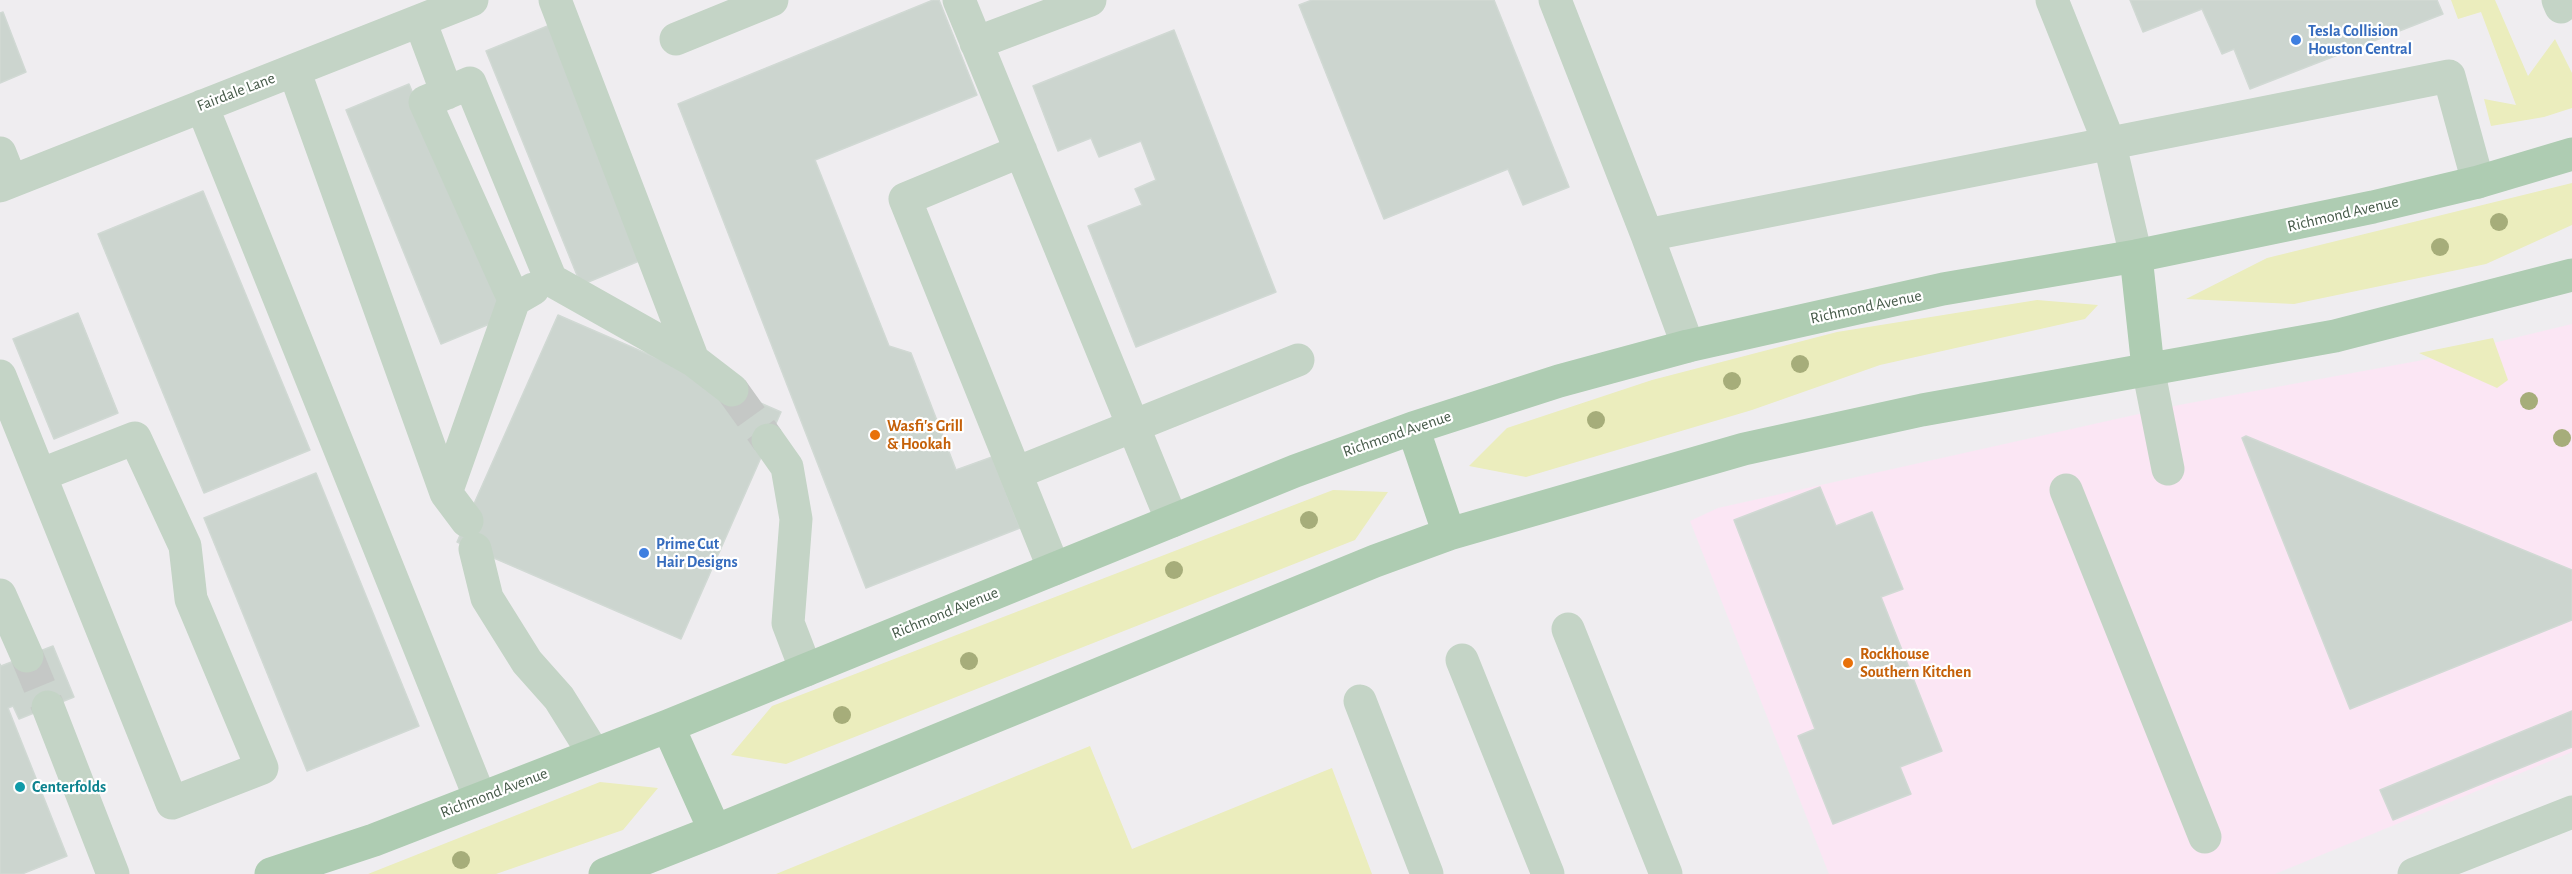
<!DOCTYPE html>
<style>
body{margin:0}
canvas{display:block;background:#efedf0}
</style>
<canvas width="2572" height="874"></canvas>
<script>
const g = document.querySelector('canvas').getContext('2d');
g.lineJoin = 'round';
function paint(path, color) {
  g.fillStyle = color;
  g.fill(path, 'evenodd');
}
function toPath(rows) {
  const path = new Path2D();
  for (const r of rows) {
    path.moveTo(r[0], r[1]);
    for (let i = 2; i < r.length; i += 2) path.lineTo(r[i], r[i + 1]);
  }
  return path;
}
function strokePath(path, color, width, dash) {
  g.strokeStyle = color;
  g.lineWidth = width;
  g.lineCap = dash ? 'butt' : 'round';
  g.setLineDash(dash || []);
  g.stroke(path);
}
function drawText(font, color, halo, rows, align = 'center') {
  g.font = font + ' "Alegreya Sans",sans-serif';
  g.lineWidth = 4.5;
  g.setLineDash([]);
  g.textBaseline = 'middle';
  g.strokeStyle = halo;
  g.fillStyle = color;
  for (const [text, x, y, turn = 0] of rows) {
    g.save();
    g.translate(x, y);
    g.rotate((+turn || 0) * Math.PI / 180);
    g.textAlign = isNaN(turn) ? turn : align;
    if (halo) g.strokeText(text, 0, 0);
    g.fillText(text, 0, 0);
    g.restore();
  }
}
const commercial = toPath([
 [2572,324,2572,752,2275,874,1829,874,1690,521,1718,508,2179,405,2423,360]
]);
const green = toPath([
 [2451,0,2495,0,2528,76,2555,39,2572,73,2572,108,2544,117,2491,126,2484,99,2516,105,2481,12,2458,19],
 [2572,183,2572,225,2486,264,2294,304,2186,299,2267,258],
 [2037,300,2098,305,2085,319,1880,365,1752,410,1526,477,1469,466,1507,428,1652,380,1837,332],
 [2493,338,2508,380,2497,388,2419,353],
 [1333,490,1388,492,1355,540,786,764,731,755,772,706],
 [1090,746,1132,849,1332,768,1372,874,776,874],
 [600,782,658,788,623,830,496,874,368,874]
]);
const building = toPath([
 [933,0,939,0,977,95,815,160,889,346,911,353,956,470,992,457,1020,528,866,588,678,104,933,0],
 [1312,0,1494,0,1569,187,1523,205,1508,169,1384,219,1299,5,1312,0],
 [2130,0,2437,0,2443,14,2250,89,2234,49,2222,54,2202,9,2143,32,2130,0],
 [3,12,26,72,0,83,0,13,3,12],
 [550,25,644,259,581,285,486,51,550,25],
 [1174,30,1276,292,1136,347,1088,226,1142,205,1135,189,1156,180,1141,141,1099,157,1091,138,1058,151,1033,86,1174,30],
 [409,84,504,318,441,344,346,110,409,84],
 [203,191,310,450,204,493,98,234,203,191],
 [78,313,118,413,54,439,13,339,78,313],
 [558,315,781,412,681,639,457,542,558,315],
 [2246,436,2572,570,2572,620,2350,709,2242,438,2246,436],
 [316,473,419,726,307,771,204,518,316,473],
 [1820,487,1836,526,1872,512,1903,589,1881,597,1942,751,1900,767,1911,794,1833,824,1798,736,1815,729,1734,520,1820,487],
 [53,646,74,697,19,719,13,706,8,708,67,856,22,874,0,874,0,664,1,666,53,646],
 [2572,711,2572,747,2393,820,2380,790,2572,711]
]);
const minorTunnel = toPath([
 [732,390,768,440],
 [27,656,48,707]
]);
const minor = toPath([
 [959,0,1172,521],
 [1555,0,1647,235,1688,346],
 [2052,0,2110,145,2136,256],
 [2558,0,2561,7],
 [420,21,447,93],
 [676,39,772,0],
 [976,43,1090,0],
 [294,70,446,493,514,300,533,289],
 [202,106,480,798],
 [1021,151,905,199,1054,569],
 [0,153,11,181],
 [0,186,472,0],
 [1647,235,2449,76,2478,182],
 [514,300,425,102,470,83,551,280,693,360,555,0],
 [693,360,732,390],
 [2148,368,2168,469],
 [0,376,172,803,262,768,191,599,185,546,135,438,40,475],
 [768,440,787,467,796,519,788,623,806,670],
 [1016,473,1298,360],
 [2066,490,2205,837],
 [446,493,467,521],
 [475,549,487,598,527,662,559,698,594,754],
 [0,595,27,656],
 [1568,629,1666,874],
 [1462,660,1548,874],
 [1360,701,1427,874],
 [48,707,113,874],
 [2414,874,2572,812]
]);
const major = toPath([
 [2136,256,2148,368],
 [1413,428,1449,534],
 [668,726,715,831],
 [271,874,374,840,668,726,1295,471,1413,428,1559,381,1688,346,1943,289,2136,256,2373,207,2478,182,2572,154],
 [605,874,715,831,1375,561,1449,534,1744,449,1922,410,2335,336,2572,275]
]);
const trees = [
 [2499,222],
 [2440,247],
 [1800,364],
 [1732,381],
 [2529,401],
 [1596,420],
 [2562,438],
 [1309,520],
 [1174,570],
 [969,661],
 [842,715],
 [461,860]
];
const markers = [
 [2296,40,6,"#3f7fe0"],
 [875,435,6,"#e8710a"],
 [644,553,6,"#3f7fe0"],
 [1848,663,6,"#e8710a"],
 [20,787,6,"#0f9aa8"]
];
const shopNames = [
 ["Tesla Collision",2308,31],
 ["Houston Central",2308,49],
 ["Prime Cut",656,544],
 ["Hair Designs",656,562]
];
const streetNames = [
 ["Fairdale Lane",236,92,-21],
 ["Richmond Avenue",2343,214,-13],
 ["Richmond Avenue",1866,307,-12],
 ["Richmond Avenue",1397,434,-19],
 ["Richmond Avenue",945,613,-22],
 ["Richmond Avenue",494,793,-21]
];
const foodNames = [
 ["Wasfi's Grill",887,426],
 ["& Hookah",887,444],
 ["Rockhouse",1860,654],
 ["Southern Kitchen",1860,672]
];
const cultureNames = [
 ["Centerfolds",32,787]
];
paint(commercial, '#fbe6f4');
paint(green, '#ebedbd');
paint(building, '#ccd5cf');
strokePath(building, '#d1d9d4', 1.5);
strokePath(minorTunnel, '#c5c8c6', 33, [33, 16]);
strokePath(minor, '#c4d4c6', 33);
strokePath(major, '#aeccb2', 33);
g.fillStyle = '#a6ad7a';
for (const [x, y] of trees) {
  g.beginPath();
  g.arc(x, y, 9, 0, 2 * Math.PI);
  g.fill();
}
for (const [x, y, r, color] of markers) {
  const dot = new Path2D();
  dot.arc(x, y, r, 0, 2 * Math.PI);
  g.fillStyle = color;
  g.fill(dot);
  strokePath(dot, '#fff', 2);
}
drawText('bold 16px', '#366cbe', '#fff', shopNames, 'left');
drawText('16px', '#465a49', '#fff', streetNames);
drawText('bold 16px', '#c56008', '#fff', foodNames, 'left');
drawText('bold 16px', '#0d838f', '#fff', cultureNames, 'left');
</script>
